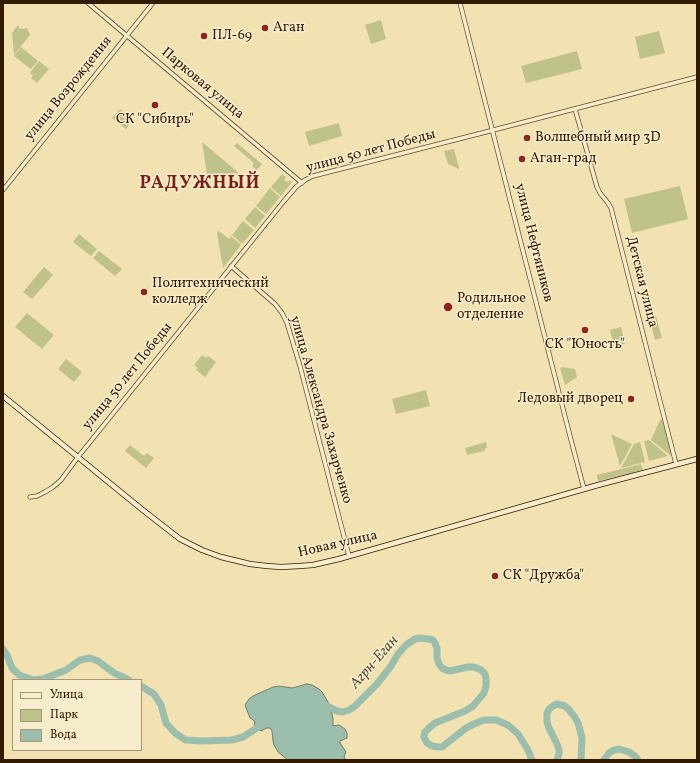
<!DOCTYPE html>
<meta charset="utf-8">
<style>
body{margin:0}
#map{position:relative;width:700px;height:763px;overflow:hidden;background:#f3e2b1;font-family:Vollkorn,serif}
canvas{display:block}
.frame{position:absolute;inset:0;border:4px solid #321b01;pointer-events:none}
.legend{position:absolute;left:12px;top:679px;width:130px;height:72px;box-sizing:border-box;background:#f7eccc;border:1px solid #a8987b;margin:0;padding:5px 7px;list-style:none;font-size:12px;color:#321b01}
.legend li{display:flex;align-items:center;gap:8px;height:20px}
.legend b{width:20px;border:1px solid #a8987b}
</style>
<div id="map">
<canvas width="700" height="763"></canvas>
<div class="frame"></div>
<ul class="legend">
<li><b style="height:5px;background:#f7eccc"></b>Улица</li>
<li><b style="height:11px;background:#bfc289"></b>Парк</li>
<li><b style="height:11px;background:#9bbead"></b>Вода</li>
</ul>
</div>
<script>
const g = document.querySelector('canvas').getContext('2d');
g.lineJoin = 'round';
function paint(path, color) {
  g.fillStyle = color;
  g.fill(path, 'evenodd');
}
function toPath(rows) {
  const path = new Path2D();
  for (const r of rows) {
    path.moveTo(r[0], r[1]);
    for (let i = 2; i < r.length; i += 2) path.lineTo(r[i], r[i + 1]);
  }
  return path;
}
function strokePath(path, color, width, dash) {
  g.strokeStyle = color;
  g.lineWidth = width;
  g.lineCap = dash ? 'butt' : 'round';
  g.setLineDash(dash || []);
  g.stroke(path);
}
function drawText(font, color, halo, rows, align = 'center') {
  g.font = font + ' Vollkorn,serif';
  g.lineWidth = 3;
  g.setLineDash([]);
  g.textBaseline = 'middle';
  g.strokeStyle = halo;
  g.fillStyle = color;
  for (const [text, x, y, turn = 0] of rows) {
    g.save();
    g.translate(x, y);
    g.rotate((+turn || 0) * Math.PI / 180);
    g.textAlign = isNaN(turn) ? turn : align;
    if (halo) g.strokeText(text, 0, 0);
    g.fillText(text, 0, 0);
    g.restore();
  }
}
const green = toPath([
 [381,20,386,39,371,44,365,25],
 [17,26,19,26,19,28,23,29,27,28,30,35,14,55,12,33],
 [659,31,665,53,640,59,635,37],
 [21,47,38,61,31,69,14,56],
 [577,51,582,69,526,83,521,66],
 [39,61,49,69,37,83,31,78,33,76,30,73],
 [120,109,133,120,126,129,112,118],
 [339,123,342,136,309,146,305,132],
 [202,142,239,173,209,176,207,174],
 [237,143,262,164,257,170,252,166,254,163,234,146],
 [454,149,459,168,459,169,448,164,444,151],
 [282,174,286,177,284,180,288,182,290,180,292,182,281,196,271,187],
 [680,186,688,219,632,233,624,199],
 [270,188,280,197,266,214,256,206],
 [255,207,265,216,255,228,245,219],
 [243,221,254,230,242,244,232,235],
 [219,231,229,239,231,236,241,245,223,268,217,233],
 [79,234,97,249,91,256,73,242],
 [99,251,122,269,115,276,93,258],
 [44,267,53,275,32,299,23,292],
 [27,313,54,335,42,349,15,327],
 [656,316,662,338,655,340,649,317],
 [621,327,625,344,614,346,610,330],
 [202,355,206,358,208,356,216,362,205,377,196,370,198,368,194,365],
 [66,359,82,372,74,382,58,369],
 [562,367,575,369,577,377,565,385,560,368],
 [426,390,430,406,396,414,392,399],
 [662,419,672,455,670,455,651,440,660,420],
 [611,434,632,444,620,466],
 [649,440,668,456,649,461,644,441],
 [486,442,487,447,484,451,467,455,465,448],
 [640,442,645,462,621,468,634,444],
 [130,445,144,456,147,453,154,458,146,468,125,451],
 [641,464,643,470,598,481,597,475]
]);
const water = toPath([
 [307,684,312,685,319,689,322,692,328,702,332,714,333,719,333,726,339,725,345,729,347,733,347,738,340,741,340,743,346,752,344,757,346,760,288,760,278,752,274,745,273,741,272,731,270,728,267,728,261,731,254,725,255,722,253,720,250,718,245,705,249,699,253,696,273,687,279,686,292,688,307,684]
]);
const river = toPath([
 [3,649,7,655,12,668,19,675,34,680,43,679,66,670,80,660,90,658,98,661,114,673,129,680],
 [141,686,154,694,161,705,166,723,175,733,186,740,202,741,232,740,243,737,266,722],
 [323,704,337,711,343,712,349,710,354,707,377,684,391,666,398,654,406,645,415,639,420,638,428,639,433,640,435,643,437,648,437,658,439,664,442,668,446,670,450,671,468,667,474,667,481,670,485,674,486,679,486,686,484,693,478,700,473,706,465,711,435,723,429,728,425,732,424,737,427,743,432,746,438,747,442,747,466,728,474,724,484,720,496,720,508,725,518,734,528,750,532,760],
 [557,760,559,754,559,750,557,744,549,728,547,722,547,713,549,709,553,706,557,704,565,706,569,710,574,716,578,723,582,738,581,760],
 [604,760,609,753,614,750,619,749,629,752,635,756,638,760]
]);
const street = toPath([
 [88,3,302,183],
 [460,3,571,440,584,489],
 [575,109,597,187,600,193,608,203,611,208,676,464],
 [3,190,153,3],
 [231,266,275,304,282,313,287,323,300,366,349,556],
 [30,497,37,496,45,492,53,487,61,480,78,457,284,201,296,187,305,180,313,176,482,133,697,77]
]);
const secondary = toPath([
 [3,396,144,511,180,539,202,550,221,557,250,564,267,566,281,567,300,566,313,565,339,559,598,485,697,459]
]);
const markers = [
 [265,28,4,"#8f2418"],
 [204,36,4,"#8f2418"],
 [155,105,4,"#8f2418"],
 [527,138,4,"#8f2418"],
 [522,159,4,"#8f2418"],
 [144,292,4,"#8f2418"],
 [448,307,5,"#8f2418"],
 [585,330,4,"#8f2418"],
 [631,399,4,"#8f2418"],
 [495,576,4,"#8f2418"]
];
const poiNames = [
 ["Аган",273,28],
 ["ПЛ-69",212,36],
 ["СК \"Сибирь\"",155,120,"center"],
 ["Волшебный мир 3D",535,138],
 ["Аган-град",530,159],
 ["Политехнический",152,284],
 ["колледж",152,300],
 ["Родильное",457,299],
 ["отделение",457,315],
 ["СК \"Юность\"",585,345,"center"],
 ["Ледовый дворец",623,399,"right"],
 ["СК \"Дружба\"",503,576]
];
const streetNames = [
 ["Парковая улица",202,84,40],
 ["улица Возрождения",69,89,-51],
 ["улица 50 лет Победы",371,152,-15],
 ["улица Нефтяников",533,243,76],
 ["Детская улица",641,282,76],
 ["улица 50 лет Победы",128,377,-51],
 ["улица Александра Захарченко",320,410,74],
 ["Новая улица",338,545,-13]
];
const waterNames = [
 ["Агрн-Еган",375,663,-49]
];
const districtNames = [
 ["РАДУЖНЫЙ",200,185]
];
paint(green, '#bfc289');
paint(water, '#9bbead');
strokePath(water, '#717d68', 1);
strokePath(river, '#9bbead', 7);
strokePath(street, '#624d2d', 5);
strokePath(secondary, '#321b01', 6);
strokePath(street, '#f7eccc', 3.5);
strokePath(secondary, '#f7eccc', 4.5);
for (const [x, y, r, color] of markers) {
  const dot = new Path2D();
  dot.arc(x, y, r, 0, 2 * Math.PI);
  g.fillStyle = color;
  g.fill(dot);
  strokePath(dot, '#f7eccc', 1.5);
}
drawText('14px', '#321b01', '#f7eccc', poiNames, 'left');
drawText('14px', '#321b01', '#f7eccc', streetNames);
drawText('italic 15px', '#57543d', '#f7eccc', waterNames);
g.letterSpacing = '1px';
drawText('bold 18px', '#7a1f14', '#f7eccc', districtNames);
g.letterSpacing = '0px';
</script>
